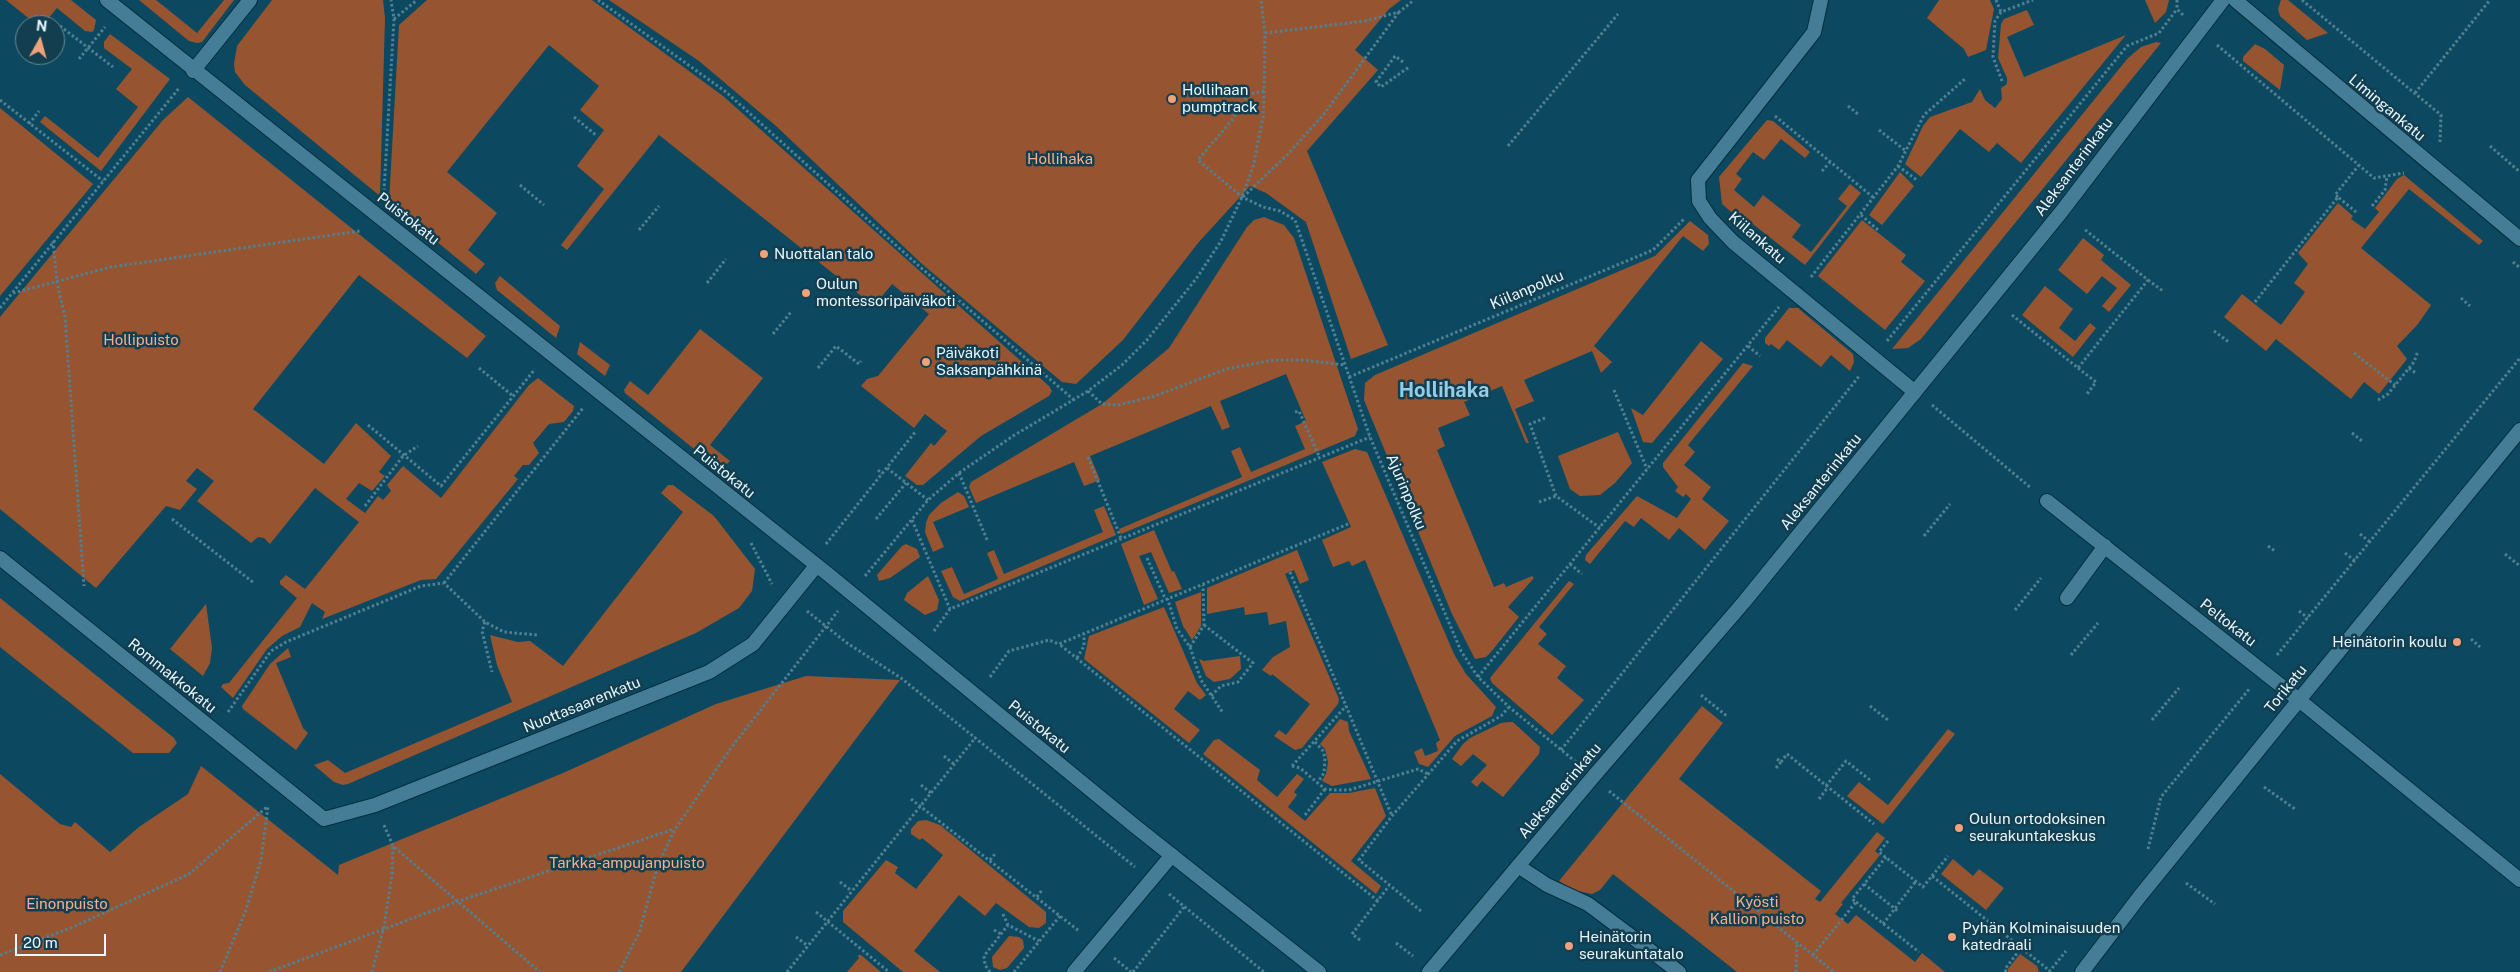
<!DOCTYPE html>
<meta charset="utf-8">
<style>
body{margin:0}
#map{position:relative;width:2520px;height:972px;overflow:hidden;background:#0c4960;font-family:"Public Sans",sans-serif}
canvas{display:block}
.north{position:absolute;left:15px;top:15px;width:50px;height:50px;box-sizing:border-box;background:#133e4f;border:1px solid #678895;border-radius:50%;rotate:7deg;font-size:14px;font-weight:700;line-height:20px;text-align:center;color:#e6f7ff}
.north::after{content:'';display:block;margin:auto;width:18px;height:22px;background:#f0a279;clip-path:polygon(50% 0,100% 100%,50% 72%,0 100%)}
.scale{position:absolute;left:15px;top:934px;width:91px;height:22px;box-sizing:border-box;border:2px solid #e6f7ff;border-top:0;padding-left:6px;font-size:15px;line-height:18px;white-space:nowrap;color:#e6f7ff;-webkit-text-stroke:4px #133e4f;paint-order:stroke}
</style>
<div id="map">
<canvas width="2520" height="972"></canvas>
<div class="north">N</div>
<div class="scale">20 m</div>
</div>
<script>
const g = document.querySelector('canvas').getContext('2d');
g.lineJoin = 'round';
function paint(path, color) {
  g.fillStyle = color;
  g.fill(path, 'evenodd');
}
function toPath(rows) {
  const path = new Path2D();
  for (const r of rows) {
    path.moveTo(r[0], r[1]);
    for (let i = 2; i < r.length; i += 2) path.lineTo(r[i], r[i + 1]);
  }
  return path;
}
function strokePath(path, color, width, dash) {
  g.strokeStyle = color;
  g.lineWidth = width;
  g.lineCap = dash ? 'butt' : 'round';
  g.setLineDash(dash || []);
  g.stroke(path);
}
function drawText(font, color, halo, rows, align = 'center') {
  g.font = font + ' "Public Sans",sans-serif';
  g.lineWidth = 5;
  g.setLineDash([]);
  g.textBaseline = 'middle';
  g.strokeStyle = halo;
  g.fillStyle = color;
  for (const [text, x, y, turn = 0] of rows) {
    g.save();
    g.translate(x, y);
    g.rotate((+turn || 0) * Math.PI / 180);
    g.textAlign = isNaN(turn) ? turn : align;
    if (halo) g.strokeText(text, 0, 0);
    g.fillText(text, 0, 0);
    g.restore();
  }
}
const green = toPath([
 [6,0,71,0,96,20,94,30,92,32,85,31,57,8,43,25,37,25],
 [139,0,156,0,197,33,224,0,234,0,202,42,197,43,189,41],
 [272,0,383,0,385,18,380,196,245,85,235,72,234,64,237,46],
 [427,0,592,0,723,96,1049,386,1052,391,1049,396,981,436,923,485,917,485,905,476,931,443,934,446,947,431,925,414,914,428,861,386,867,379,878,376,929,314,892,284,874,306,659,135,567,250,561,245,604,189,577,166,604,130,580,110,599,86,549,45,447,172,497,213,468,250,485,264,476,274,389,202,399,25],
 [609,0,1401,0,1389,9,1355,50,1378,70,1307,151,1388,345,1351,359,1306,222,1266,193,1250,186,1198,243,1123,340,1076,384,1062,382,921,263,776,126,699,61],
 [1939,0,1990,0,1994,9,1986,50,1968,57,1964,49,1927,18],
 [2145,0,2169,0,2166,12,2155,23],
 [2281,0,2288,0,2328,33,2307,40,2280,16,2278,9],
 [2027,10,2034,25,2007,37,2024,77,2126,35,2021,163,1997,143,1989,152,1960,129,1921,177,1905,164,1923,126,1930,117,1972,102,1980,89,1985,100,1995,108,2002,99,2001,88,2007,84,2007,78,1998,58,2001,24,2004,19],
 [110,34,170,79,101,171,40,122,45,116,98,158,138,107,116,89,132,69,104,48,104,42],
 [2156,42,2161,43,1921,339,1908,348,1892,349,2128,58,2141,47],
 [2255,44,2265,49,2284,65,2280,90,2243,61,2243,57],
 [188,97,486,336,467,358,359,275,253,409,324,464,356,423,391,456,379,472,385,476,372,491,359,483,346,499,365,513,378,496,383,500,391,491,387,485,403,466,441,498,529,385,538,378,574,406,573,411,564,422,549,424,533,443,539,453,529,465,523,465,514,476,518,479,436,579,421,580,322,619,325,612,312,603,300,627,282,636,267,649,233,698,221,687,223,684,229,683,297,598,280,584,280,581,286,575,305,589,359,522,315,488,270,544,264,538,258,537,251,543,197,501,214,481,197,468,186,481,197,489,180,510,166,506,96,588,0,509,0,317,163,120],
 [0,108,93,184,0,296],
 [1767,120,1773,121,1810,152,1805,158,1781,139,1764,160,1753,152,1736,174,1742,179,1734,190,1754,207,1763,195,1801,225,1792,237,1811,252,1847,206,1838,199,1850,184,1861,193,1805,265,1740,214,1737,217,1722,204,1719,177],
 [1900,172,1914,186,1882,225,1869,215],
 [2404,175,2483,241,2479,245,2409,189,2361,248,2431,305,2418,324,2397,346,2407,359,2379,394,2364,382,2351,399,2276,339,2266,351,2224,317,2242,294,2281,325,2305,292,2294,283,2308,264,2298,253,2338,203,2353,216,2351,219,2365,229,2379,212,2375,208,2397,179],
 [1264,217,1284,225,1294,238,1358,429,1355,436,1121,534,1119,529,1242,477,1231,451,1240,447,1251,472,1305,449,1295,426,1306,421,1286,374,1220,401,1230,427,1222,430,1211,406,1090,456,1100,480,1084,486,1074,462,976,503,969,487,971,482,1102,404,1169,348,1247,227,1254,220],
 [1862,220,1906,255,1901,262,1925,281,1885,330,1818,276],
 [1690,221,1708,235,1709,244,1703,251,1683,236,1594,346,1612,362,1601,373,1592,351,1524,380,1534,401,1515,409,1529,443,1526,443,1502,386,1464,402,1470,415,1438,428,1445,446,1437,450,1494,587,1504,583,1506,587,1532,576,1534,578,1508,607,1519,617,1491,652,1486,657,1475,659,1452,614,1364,400,1365,383,1375,375,1655,256],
 [2083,238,2104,255,2101,260,2131,285,2109,312,2102,306,2117,288,2102,276,2087,294,2058,270],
 [500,276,560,326,556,338,497,290,495,283],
 [2045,286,2073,309,2059,328,2075,341,2090,323,2096,328,2073,357,2022,315],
 [1789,308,1798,308,1853,354,1854,362,1850,371,1831,355,1821,367,1787,340,1779,350,1771,344,1769,346,1765,343,1765,338],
 [700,329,763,378,710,445,730,461,720,470,625,393,624,390,630,381,648,395],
 [1701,341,1723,359,1652,443,1643,442,1631,408,1643,415],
 [580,342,610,365,605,376,577,354],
 [1743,363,1753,366,1688,445,1695,452,1684,465,1711,487,1702,499,1729,521,1705,550,1679,528,1669,540,1641,518,1634,527,1625,521,1590,564,1585,560,1586,555,1637,496,1677,518,1691,499,1686,494,1683,497,1675,491,1678,487,1663,467,1663,463],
 [1618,432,1632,463,1615,483,1600,495,1580,496,1570,489,1558,456],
 [1355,449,1367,452,1454,654,1466,674,1496,707,1492,716,1455,736,1428,767,1419,764,1414,752,1422,748,1425,756,1438,751,1436,743,1440,740,1365,560,1352,566,1349,561,1333,567,1322,540,1351,527,1322,462],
 [668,485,673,485,714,516,755,569,752,591,739,608,696,633,348,784,343,785,334,782,314,765,328,760,345,773,512,702,497,665,490,635,518,642,530,641,563,666,683,512,661,493],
 [958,492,964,496,969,507,933,522,944,547,933,552,925,532,926,523,929,515,941,503],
 [1104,506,1116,535,960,601,953,597,941,571,952,567,964,594,998,579,987,553,994,550,1004,574,1103,532,1094,510],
 [1154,530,1172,572,1174,571,1182,589,1169,593,1151,552,1139,556,1158,599,1144,605,1121,544],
 [906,544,917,549,920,557,890,578,879,581,877,575,902,546],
 [1297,550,1309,580,1300,584,1294,570,1285,574,1339,699,1338,704,1302,748,1295,750,1274,736,1279,730,1286,735,1310,704,1272,674,1271,676,1262,670,1273,657,1290,647,1286,621,1269,625,1267,612,1245,615,1244,607,1207,614,1207,588],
 [928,576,939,600,937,610,925,615,904,600,907,593],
 [1569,581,1574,584,1539,627,1547,634,1538,644,1566,666,1557,678,1584,700,1552,735,1492,683,1490,678],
 [1201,592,1201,626,1192,640,1183,626,1175,602],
 [0,598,174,738,177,743,169,753,133,753,0,647],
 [206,604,212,648,210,663,203,676,170,649],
 [1164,607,1197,683,1206,695,1200,700,1188,691,1174,709,1200,730,1189,743,1084,659,1089,636],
 [288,648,291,657,276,663,303,728,308,733,296,750,243,709,242,706,270,664],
 [1240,656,1241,669,1230,679,1214,682,1206,676,1199,659,1204,661],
 [806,676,900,680,681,972,0,972,0,774,60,824,71,827,75,822,110,852,139,827,188,794,201,766,338,875,339,865,563,773,716,704],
 [1702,706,1723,723,1679,779,1821,891,1815,899,1820,902,1877,832,1885,838,1875,851,1880,855,1841,903,1843,904,1835,914,1848,924,1856,915,1915,962,1922,953,1945,972,1737,972,1613,874,1600,890,1592,894,1573,890,1559,881],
 [1340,719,1348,722,1349,731,1371,779,1332,786,1322,781,1326,774,1328,762,1325,749,1320,744],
 [1509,722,1513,722,1540,747,1539,754,1503,797,1482,781,1477,787,1471,782,1487,765,1473,754,1461,766,1452,759,1463,744,1470,738,1501,723],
 [1948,729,1955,734,1883,824,1847,796,1859,782,1888,805],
 [1219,739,1260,770,1257,780,1277,797,1297,774,1304,779,1294,792,1297,795,1288,807,1305,821,1330,793,1349,793,1375,788,1386,816,1351,861,1381,886,1376,894,1203,754,1214,740],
 [926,820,940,825,1046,912,1046,923,1039,928,1029,927,996,903,985,916,959,895,914,951,940,972,903,972,843,922,843,911,886,860,898,867,895,873,916,889,943,855,922,838,920,840,911,834,911,829,918,821],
 [1953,859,1973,876,1979,869,2004,888,1986,910,1941,874],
 [1009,936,1019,937,1023,940,1024,948,1007,968,1000,970,993,967,992,957],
 [2020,954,2037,966,2039,972,2008,972,2008,969],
 [858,955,861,955,881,972,847,972,859,958]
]);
const path = toPath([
 [598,0,726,92,919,266,1074,400],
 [1996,0,2001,12],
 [2177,0,2177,9,2184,16],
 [2302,0,2441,115,2440,142],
 [394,19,417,0],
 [60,26,113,67],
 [1265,33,1365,21,1399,12,1414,0],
 [2217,45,2374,178,2404,173],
 [79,59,105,27],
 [1403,62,1395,56,1376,82,1381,87,1409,67],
 [2002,81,1993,57,1995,21,2001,12,2033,0],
 [1264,91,1249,94,1232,120,1198,160,1242,197,1263,207,1280,211,1295,220,1370,437,1461,651,1478,677,1509,707,1576,762],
 [2415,93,2490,0],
 [0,100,103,181],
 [1848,106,1858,114],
 [1775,116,1874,198],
 [574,117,597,136],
 [29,124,39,111],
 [1879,130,1906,151],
 [1508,146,1618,14],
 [2490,146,2520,172],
 [1898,166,1918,181],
 [1822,171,1830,162],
 [520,185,544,205],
 [384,191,394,19,391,0],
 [1243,197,1288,154,1324,114,1399,12],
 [2338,197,2335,195,2359,165],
 [2372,206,2385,190,2387,176],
 [1861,215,1878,230],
 [639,230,659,206],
 [53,241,57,282,65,317,84,586],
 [2513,262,2520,268],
 [1811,277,1898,166,1924,115,1966,78],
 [2148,280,2163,291],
 [707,283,726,259],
 [13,293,111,267,360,231],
 [2461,298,2470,306],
 [2255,302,2338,197,2356,212],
 [0,308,180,87],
 [2012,315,2078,368,2148,280,2084,229],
 [2214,331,2230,343],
 [773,334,791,312],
 [1887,341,2127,46,2159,33,2177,9],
 [1748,346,1760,356],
 [2354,353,2395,385],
 [479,368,513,396],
 [818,368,836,346,859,364,861,361],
 [2078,368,2096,382,2087,394],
 [2409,368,2417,374],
 [1349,377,1653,250,1685,218],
 [1614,390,1647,469],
 [1088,391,1102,404,1118,405,1155,396,1226,369,1274,360,1302,360,1345,365],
 [2378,400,2388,394,2414,362,2418,351],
 [1932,405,2031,488],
 [1295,412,1299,411,1319,456],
 [1545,418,1530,424,1556,496,1600,528],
 [368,425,441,486,535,369],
 [2352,433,2362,441],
 [1088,457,1121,538],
 [887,468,928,500],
 [878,470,882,474],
 [959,473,988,542],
 [1539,502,1556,496],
 [365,506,403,456,418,446],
 [172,519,254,583],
 [876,519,906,483],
 [912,520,950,609],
 [1348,524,1059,644,1378,901],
 [2360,534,2370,542],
 [1924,536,1950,504],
 [751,543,772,584],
 [826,544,916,431],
 [2268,546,2275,551],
 [2345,553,2355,561],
 [2505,554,2520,566],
 [1147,558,1164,596,1168,600,1177,629,1190,647,1201,680,1223,713],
 [1570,564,1582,574],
 [1290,572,1392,816],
 [865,576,928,500,959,473,1013,436,1088,391,1122,365,1147,340,1196,279,1221,241,1242,197,1253,167,1263,117,1264,91,1265,33,1261,0],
 [444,583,583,408],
 [2015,610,2041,578],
 [807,611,847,643,901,678,1135,867],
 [2299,611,2308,618],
 [485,622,482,631,492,672],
 [1204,625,1253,663,1238,682,1221,686,1211,696],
 [934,631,950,609,1370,437],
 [2471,639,2480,647],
 [1190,647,1204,625,1203,585],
 [2071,655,2098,623],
 [2277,655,2520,358],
 [1077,658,1084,646,1084,634],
 [990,677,1009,651,1049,640,1059,644],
 [1478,677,1779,307],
 [1701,695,1728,717],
 [1870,706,1888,720],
 [228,712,271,651,286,642,421,586,444,583,485,622,504,632,537,635],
 [2152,720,2179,688],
 [1315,742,1323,751,1325,758,1324,773,1318,782],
 [1561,750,1860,375],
 [944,756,955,765],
 [1777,759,1781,762,1787,754,1874,824],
 [1292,766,1300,768,1325,789,1333,790,1349,790,1418,769,1428,774],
 [1292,766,1346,706],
 [1776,768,1781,762],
 [921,785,931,793],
 [1826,786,1846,761,1870,780],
 [2264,787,2295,809],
 [1609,791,1834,972],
 [911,799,1079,931],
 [1819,799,1828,787],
 [1305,815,1325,789],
 [384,825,393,846,540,972],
 [1888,841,1879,852,1923,887,1932,876,2050,971],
 [2148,849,2161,797,2250,688],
 [990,860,995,854],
 [1932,876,1948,856],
 [840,882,852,891],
 [2186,883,2215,904],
 [1864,884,1899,912],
 [1169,894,1264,972],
 [1037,897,1042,890],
 [1856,902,1919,952],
 [1421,911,1359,860,1392,816,1457,741,1501,716,1509,707],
 [816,912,889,972],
 [1003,914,1008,925],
 [1883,924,1916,881],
 [994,930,1001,934],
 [796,937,808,946],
 [1360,940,1352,934,1389,886],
 [1396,943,1413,956],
 [0,955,73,927,189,874,268,806],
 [1813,955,1856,902,1852,899,1886,857],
 [1114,958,1131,972],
 [220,972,246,910,261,860,268,806],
 [269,972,456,902,674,829],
 [372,972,384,927,392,875,393,846],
 [619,972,639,933,658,865,675,829,731,748,838,611],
 [787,972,976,737],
 [990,972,985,965,984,956,1008,925,1039,941],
 [1014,972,1060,916],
 [1133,972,1184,907],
 [1796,972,1797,943],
 [2006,972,2005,969,2021,948],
 [2049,972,2066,951]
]);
const service = toPath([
 [193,71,250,0],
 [2067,598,2105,546],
 [1518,866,1547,885,1588,904,1679,972],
 [1074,972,1172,855]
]);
const minor = toPath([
 [107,0,829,575,1136,827,1319,972],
 [1821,0,1814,32,1698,180,1699,201,1710,218,1733,242,1915,392],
 [2235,0,2520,239],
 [2047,501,2299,700,2520,880],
 [0,558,324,819,375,805,709,672,753,644,816,566],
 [2082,972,2140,896,2299,700,2520,430]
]);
const secondary = toPath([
 [1429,972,1593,777,1744,602,2062,211,2223,0]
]);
const markers = [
 [1172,99,5,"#f0a279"],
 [764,254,5,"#f0a279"],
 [806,293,5,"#f0a279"],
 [926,362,5,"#f0a279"],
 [2457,642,5,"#f0a279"],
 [1959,828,5,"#f0a279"],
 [1952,937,5,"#f0a279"],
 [1569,946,5,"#f0a279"]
];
const poiNames = [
 ["Hollihaan",1182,90],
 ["pumptrack",1182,107],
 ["Nuottalan talo",774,254],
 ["Oulun",816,284],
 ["montessoripäiväkoti",816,301],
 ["Päiväkoti",936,353],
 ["Saksanpähkinä",936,370],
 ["Heinätorin koulu",2447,642,"right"],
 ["Oulun ortodoksinen",1969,819],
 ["seurakuntakeskus",1969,836],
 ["Pyhän Kolminaisuuden",1962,928],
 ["katedraali",1962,945],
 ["Heinätorin",1579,937],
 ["seurakuntatalo",1579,954]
];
const streetNames = [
 ["Limingankatu",2387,108,40],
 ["Aleksanterinkatu",2074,167,-53],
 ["Puistokatu",408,219,38],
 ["Kiilankatu",1757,238,41],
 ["Kiilanpolku",1527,290,-23],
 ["Puistokatu",724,472,39],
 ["Aleksanterinkatu",1821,482,-51],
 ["Ajurinpolku",1406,492,67],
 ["Peltokatu",2228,623,38],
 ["Rommakkokatu",172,676,39],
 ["Torikatu",2286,689,-51],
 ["Nuottasaarenkatu",582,705,-22],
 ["Puistokatu",1039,727,39],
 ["Aleksanterinkatu",1560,791,-50]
];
const parkNames = [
 ["Hollihaka",1060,159],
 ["Hollipuisto",141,340],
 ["Tarkka-ampujanpuisto",627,863],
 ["Kyösti",1757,902],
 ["Kallion puisto",1757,919],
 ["Einonpuisto",67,904]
];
const districtNames = [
 ["Hollihaka",1444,391]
];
paint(green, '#965530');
strokePath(service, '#002e3f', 16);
strokePath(minor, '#002e3f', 16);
strokePath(secondary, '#002e3f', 16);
strokePath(path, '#518092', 3, [2.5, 2.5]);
strokePath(service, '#467d96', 14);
strokePath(minor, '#467d96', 14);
strokePath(secondary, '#467d96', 14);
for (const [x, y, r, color] of markers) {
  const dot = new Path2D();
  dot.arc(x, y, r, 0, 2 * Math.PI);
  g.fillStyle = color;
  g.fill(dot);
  strokePath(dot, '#133e4f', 2);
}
drawText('15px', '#e6f7ff', '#133e4f', poiNames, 'left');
drawText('15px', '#e6f7ff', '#133e4f', streetNames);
drawText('15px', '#f5b08b', '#133e4f', parkNames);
drawText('bold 20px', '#95cde8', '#133e4f', districtNames);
</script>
